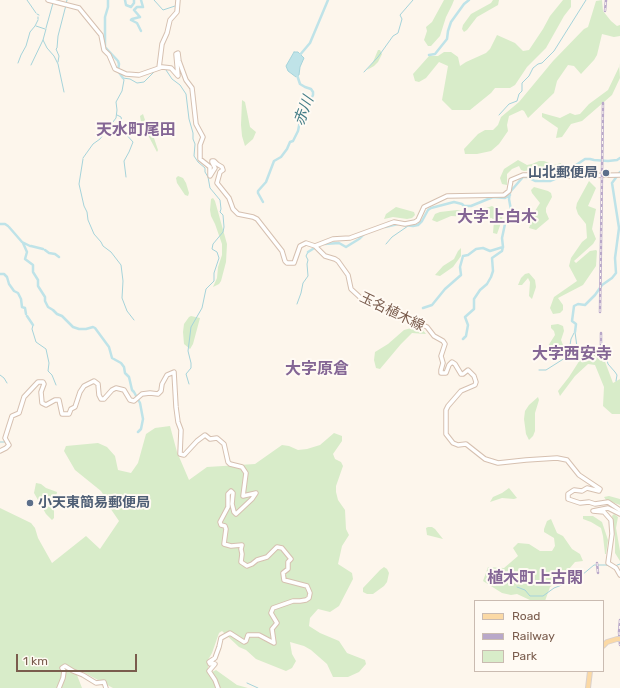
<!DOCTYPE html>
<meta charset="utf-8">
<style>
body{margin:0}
#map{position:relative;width:620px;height:688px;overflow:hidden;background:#fdf6ec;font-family:Rubik,sans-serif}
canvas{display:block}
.legend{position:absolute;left:474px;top:600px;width:130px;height:72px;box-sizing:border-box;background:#fffaf3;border:1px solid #cabbb1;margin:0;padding:5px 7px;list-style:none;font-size:12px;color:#7a5c4d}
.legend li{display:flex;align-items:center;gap:8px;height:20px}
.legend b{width:20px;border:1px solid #cabbb1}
.scale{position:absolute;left:16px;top:654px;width:121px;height:18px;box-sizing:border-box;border:2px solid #7a5c4d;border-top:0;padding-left:5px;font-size:12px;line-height:14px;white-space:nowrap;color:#7a5c4d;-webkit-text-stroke:3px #fffaf3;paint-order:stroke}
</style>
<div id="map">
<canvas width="620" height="688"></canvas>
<ul class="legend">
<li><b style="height:5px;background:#fbd9a5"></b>Road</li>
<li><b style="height:5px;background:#b9a8c9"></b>Railway</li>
<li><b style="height:11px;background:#d8ecc9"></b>Park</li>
</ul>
<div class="scale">1 km</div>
</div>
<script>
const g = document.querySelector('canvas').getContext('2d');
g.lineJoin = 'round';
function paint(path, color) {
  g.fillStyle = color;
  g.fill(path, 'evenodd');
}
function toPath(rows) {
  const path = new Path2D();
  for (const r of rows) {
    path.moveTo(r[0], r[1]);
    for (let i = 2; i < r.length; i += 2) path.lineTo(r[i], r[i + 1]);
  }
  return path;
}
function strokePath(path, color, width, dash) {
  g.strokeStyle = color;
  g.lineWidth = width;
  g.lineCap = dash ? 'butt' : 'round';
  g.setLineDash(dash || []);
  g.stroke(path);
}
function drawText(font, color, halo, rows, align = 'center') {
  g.font = font + ' Rubik,"Noto Sans JP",sans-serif';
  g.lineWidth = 4;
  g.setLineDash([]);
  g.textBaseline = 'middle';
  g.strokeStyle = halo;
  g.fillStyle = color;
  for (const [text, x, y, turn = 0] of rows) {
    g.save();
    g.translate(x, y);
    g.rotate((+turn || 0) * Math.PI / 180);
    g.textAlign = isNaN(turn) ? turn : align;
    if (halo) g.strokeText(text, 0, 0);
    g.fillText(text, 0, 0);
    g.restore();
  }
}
const green = toPath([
 [444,0,454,0,452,5,446,17,440,36,431,46,428,46,424,40,427,31,426,27,432,22],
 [493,0,499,0,498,5,477,17,467,30,464,32,462,29,463,25,471,14,491,3],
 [563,0,571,0,571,7,564,16,546,48,527,67,515,85,510,88,495,88,491,93,470,110,452,110,442,100,448,66,439,62,426,78,419,82,415,81,413,74,429,56,438,56,444,52,451,52,458,57,460,66,466,62,486,53,490,49,497,35,515,43,523,51,529,50,543,29,550,16],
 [602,0,603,11,611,21,617,26,620,25,620,36,614,37,602,34,597,55,594,60,581,74,574,66,568,65,557,81,554,93,528,118,524,111,522,110,509,116,507,125,508,131,499,144,491,151,477,154,465,154,464,149,478,134,485,130,493,130,498,125,501,117,519,102,553,61,584,29,588,27,596,1],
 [378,50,380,50,382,54,378,62,374,66,367,70,373,62],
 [619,63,620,78,612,95,582,121,571,124,562,137,556,138,558,128,542,117,542,113,560,118,570,113,575,115,580,114,589,104,608,90,619,67],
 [242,100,245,102,250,127,256,132,253,139,245,146,242,136,241,125],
 [143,114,146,123,148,121,153,130,153,135,158,150,157,152,141,122,140,116],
 [518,160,527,165,532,164,539,161,544,161,554,165,561,163,562,167,559,170,540,169,524,171,521,170,519,166,512,169,507,174,507,185,502,184,500,178,504,169],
 [178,176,183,178,186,183,189,193,188,196,185,195,177,183,176,178],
 [589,181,596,188,588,206,596,209,592,229,596,239,593,244,574,261,576,263,590,251,596,250,597,251,596,266,583,285,558,298,563,305,563,310,560,313,553,314,550,308,554,297,577,281,569,266,571,258,582,242,587,238,586,224,578,214,576,208,577,203],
 [534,187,548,191,551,193,552,197,546,208,546,212,549,219,536,230,529,228,535,211,540,203,532,193,531,190],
 [213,198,215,201,227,244,226,262,221,281,219,284,213,287,217,278,218,267,222,255,222,244,215,224,211,216,210,210,211,199],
 [492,206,503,213,502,220,497,234,493,233,494,221,492,218,451,216,437,222,432,220,435,214,440,212,457,210,472,213],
 [396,207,414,212,415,215,412,218,407,219,393,217,384,219,386,214],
 [461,248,461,256,453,267,440,276,435,275,443,266,454,259,458,251],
 [529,273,535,280,536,287,532,299,529,296,530,282,528,278,522,285,518,285,521,278,525,274],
 [191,316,200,318,193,344,190,349,184,344,183,332,184,324,189,317],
 [558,324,563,326,564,331,561,340,563,345,562,353,557,356,551,352,548,346,555,335,554,331,551,328,551,325],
 [415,327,422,329,426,334,412,333,401,344,380,369,376,368,374,360,375,352,388,344,404,330],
 [591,350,604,359,613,383,620,379,620,414,612,414,603,406,604,387,595,365,588,364,575,376,560,396,558,391,569,377,585,352],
 [538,397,539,400,535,413,535,431,533,436,529,440,526,434,524,419,525,411,529,405],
 [170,426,177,452,189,480,207,467,255,464,282,445,289,446,298,450,307,449,320,445,334,433,342,436,342,441,333,454,335,459,341,462,343,466,336,486,336,492,338,500,345,510,346,529,349,535,342,546,338,564,352,573,353,579,339,606,330,612,318,609,310,618,309,626,320,633,339,641,347,653,365,660,366,664,359,672,348,677,333,677,327,664,311,650,304,646,290,642,292,654,296,661,292,668,286,671,256,659,246,650,239,647,222,631,219,633,212,653,208,660,208,674,216,670,237,685,248,688,113,688,81,671,77,675,82,688,0,688,0,508,31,523,35,528,38,538,52,563,86,536,100,549,119,521,106,502,106,499,101,491,75,470,64,451,66,446,98,443,107,447,115,456,118,470,131,473,138,463,146,434,155,428],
 [36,483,41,484,46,488,57,492,54,509,54,518,52,520,46,514,34,493],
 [509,488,517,498,514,499,502,498,490,502,493,497,502,493],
 [609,496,620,499,620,505,606,500,604,497],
 [614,514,618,517,616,528,620,551,620,561,615,553,615,537,612,516],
 [583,516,593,516,602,522,608,540,606,554,605,554,603,536,601,528,591,522,583,519],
 [551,519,557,533,563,536,572,549,580,554,583,561,575,562,558,582,550,587,545,601,532,601,517,594,511,595,502,593,483,581,488,567,504,568,518,556,513,548,518,543,529,544,540,551,552,551,555,546,554,538,544,532,544,529,547,521],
 [428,527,432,527,435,529,443,539,427,535,426,528],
 [384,567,387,569,389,573,387,582,384,586,373,594,367,594,363,592,363,588,380,570]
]);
const water = toPath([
 [294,52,298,52,304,58,300,67,299,75,296,77,288,71,286,66,294,52]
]);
const stream = toPath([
 [27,0,36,13],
 [154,0,163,10,175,6],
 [66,4,67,0],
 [37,14,39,15],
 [38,19,38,17],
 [36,26,45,29],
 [46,28,53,3],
 [46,29,43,40,47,48,54,56,58,64,64,92],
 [58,62,59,56,56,49,57,48,58,36,66,5],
 [18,63,21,55,26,46,30,32,35,26,38,20],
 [31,65,43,40],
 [166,70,172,79,180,85,186,94,189,119,193,133,193,139,195,144,194,156,198,162,205,168,205,172,208,177,210,188,220,200,221,209,220,212,223,215,224,227,223,232,213,244,212,249,217,252,219,258,214,273,214,281,206,289,202,308,191,327,188,351,191,363,191,368,186,374,189,384],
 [364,72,378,57,393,36,398,33,402,19,400,15,413,0],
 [117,115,121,117,124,132,133,142,129,152,124,161,126,177],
 [499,115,509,104,517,101,519,94,522,91,522,83,529,76,533,68,538,64,542,63,554,51,586,0],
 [106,131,116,118,117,110,116,102,122,91,124,80,123,78,130,79,137,83,144,82,155,71],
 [83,158,93,144,100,139,105,132],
 [83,159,79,184,84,206,87,212,88,220,94,234,101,242,103,246,111,252,121,265,123,281,122,298,127,311,134,320],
 [386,244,392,237,408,226],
 [297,304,301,293,303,283,308,276,307,264,308,260,306,256,308,252],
 [33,325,32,329,36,342,46,349,49,363,48,371,52,375,56,385],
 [575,332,577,347,596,348,606,356,608,364,615,372,617,375,616,381],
 [539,370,546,370,565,358,569,351,571,339,574,333],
 [0,375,4,378,7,383],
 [0,442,5,442],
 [615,566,620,564],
 [517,587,525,590,530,596,543,596,554,588,567,583,574,571,576,570,582,575,594,565,606,565,613,567],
 [247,683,258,688]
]);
const river = toPath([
 [108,0,108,7,105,17,105,47,118,61,119,64,118,71,123,78],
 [125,0,126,5,131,7,134,3,134,0],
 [141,0,143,7,137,7,134,10,140,17,132,19,131,20,137,23,141,31],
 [429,55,435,54,447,39,448,31,451,22,464,4,469,0],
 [299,56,310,43,328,0],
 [263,202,258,193,258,191,266,182,274,161,281,157,287,149,290,142,293,141,298,131,300,121,313,95,313,92,311,89,305,87,300,84,297,75],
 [0,224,5,224,8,226],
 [403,225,413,226,418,225,422,221,428,210,431,208,454,202,462,204,464,206,471,206,493,197,505,198,510,195],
 [9,227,22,242,30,246],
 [385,227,398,224],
 [23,243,27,252,25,259,33,265,33,272,38,280,38,286,45,297,45,301,48,307,53,310,57,314,62,316,73,327,79,329,86,329,93,327,95,328,109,347,112,358,121,363,124,367,125,373,129,377,132,390,134,392,140,403,143,419,141,429,138,432],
 [324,244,339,243,346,247,359,239,365,233],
 [31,246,43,249],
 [503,247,502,238,505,224,511,210,509,199,510,192,523,177,527,177,535,181,550,181,562,176,568,172,571,171,576,165,585,159,590,159,594,160,608,161,617,160,620,158],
 [45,250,49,253,55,254,59,257],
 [308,252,316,247],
 [0,274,4,274,7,277,9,284,14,291,18,293,21,299,22,307,25,308,26,314],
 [423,308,432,305,445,289,461,275,460,267,463,256,468,255,476,249,483,248,490,251,503,247],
 [27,316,33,325],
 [575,332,576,324,572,321,574,306,578,304,585,305,595,295,602,285,612,278,616,273,615,258,619,228,612,183,620,172],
 [463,339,466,336,468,325,465,317,474,309,474,299,480,290,487,284,491,277,493,271,492,258,502,251,503,247]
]);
const secondary = toPath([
 [48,0,79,8,101,35,104,50,109,55,115,69,126,74,139,75,162,67,171,68,178,76,176,54,178,53,179,61,186,80,192,88,196,124,203,137,200,145,200,159,210,167,210,176,215,168,212,162,212,161,214,161,217,164,222,167,223,170,220,172,217,183,229,198,233,209,238,214,253,217,257,219,282,251,285,261,287,263,294,263,300,246,306,243,315,246],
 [159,68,162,44,167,33,170,20,177,12,178,0],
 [315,246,325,256,335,259,338,261,348,275,351,289,363,300,384,307,427,327,434,336,443,341,445,344,441,356,443,363,441,370,441,373,446,373,449,365,452,362,455,364,461,374,463,374,468,370,474,376,476,382,475,385,461,391,448,406,446,410,446,434,453,443,458,445,466,444,485,459,498,463,526,460,557,458,567,460,579,475,600,489,599,491,587,488,582,491,574,490,568,494,568,499,580,503,589,502,595,504,608,502,620,510],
 [315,246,333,239,350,238,394,222,405,224,415,222,418,220,424,207,447,196,504,195,509,191,511,180,523,175,533,175,543,171,565,176,620,175],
 [0,451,6,448,9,445,5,438,12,416,19,413,24,397,38,382,43,382,44,384,41,392,42,403,46,405,55,400,59,400,62,414,69,414,71,409,75,407,80,392,84,386,94,381,98,384,99,395,101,399,104,399,112,390,116,388,124,390,130,400,134,401,142,394,150,393,158,394,161,391,162,384,167,375,174,372,176,407,178,422,181,430,180,454,184,455,185,454,197,441,205,435,210,439,217,438,224,444,228,462,230,464,242,467,246,473,243,496,256,493,252,499,236,514,234,512,232,504,233,493,231,491,228,494,228,507,220,522,221,525,225,526,226,529,224,544,231,546,242,545,241,549,242,554,241,562,247,566,252,564,257,560,267,557,277,547,282,548,291,559,288,562,288,569,283,573,284,580,307,586,310,593,309,598,306,600,300,601,293,601,273,608,271,613,277,623,272,629,274,643,259,635,248,635,246,641,244,642,230,633,221,638,219,647,215,658,209,662,210,664,212,663,215,664,209,671,215,680,218,688],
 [620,514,608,508,593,511,604,512,611,520,612,534,608,563,616,568,620,575],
 [59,688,63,678,64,671,62,668,65,666,73,671,83,675,96,683,104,682,106,688]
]);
const primary = toPath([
 [603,646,607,642,617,639],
 [588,688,590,671]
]);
const rail = toPath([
 [605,11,606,0],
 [600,312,603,103],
 [601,356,601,333],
 [597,563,598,573],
 [620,620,619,632,620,645]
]);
const primaryBridge = toPath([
 [617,639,620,639]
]);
const markers = [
 [606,173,4,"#5c6f8a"],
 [30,503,4,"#5c6f8a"]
];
const serviceNames = [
 ["山北郵便局",598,173],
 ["小天東簡易郵便局",38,503,"left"]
];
const streetNames = [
 ["玉名植木線",392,312,26]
];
const waterNames = [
 ["赤川",304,111,-69]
];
const quarterNames = [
 ["天水町尾田",136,130],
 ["大字上白木",497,217],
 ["大字西安寺",572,354],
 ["大字原倉",317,369],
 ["植木町上古閑",535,578]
];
paint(green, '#d8ecc9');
paint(water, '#bfe3e8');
strokePath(water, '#a5d3da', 1);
strokePath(stream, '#a5d3da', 1);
strokePath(river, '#bfe3e8', 2.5);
strokePath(secondary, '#d6c0b0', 5.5);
strokePath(primary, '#dad1cd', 6);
strokePath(secondary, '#fff', 3.5);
strokePath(primary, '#fbd9a5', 4);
strokePath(rail, '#b9a8c9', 2.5);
strokePath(rail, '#fffaf3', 1, [3]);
strokePath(primaryBridge, '#dad1cd', 6, []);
strokePath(primaryBridge, '#fbd9a5', 4);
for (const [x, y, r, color] of markers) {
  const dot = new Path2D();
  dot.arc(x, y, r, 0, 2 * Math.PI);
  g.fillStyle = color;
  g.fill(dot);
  strokePath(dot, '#fffaf3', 1.5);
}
drawText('bold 14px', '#4e5e75', '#fffaf3', serviceNames, 'right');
drawText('14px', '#7a5c4d', '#fffaf3', streetNames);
drawText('italic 15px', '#437c86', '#fffaf3', waterNames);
drawText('bold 16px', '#846695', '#fffaf3', quarterNames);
</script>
